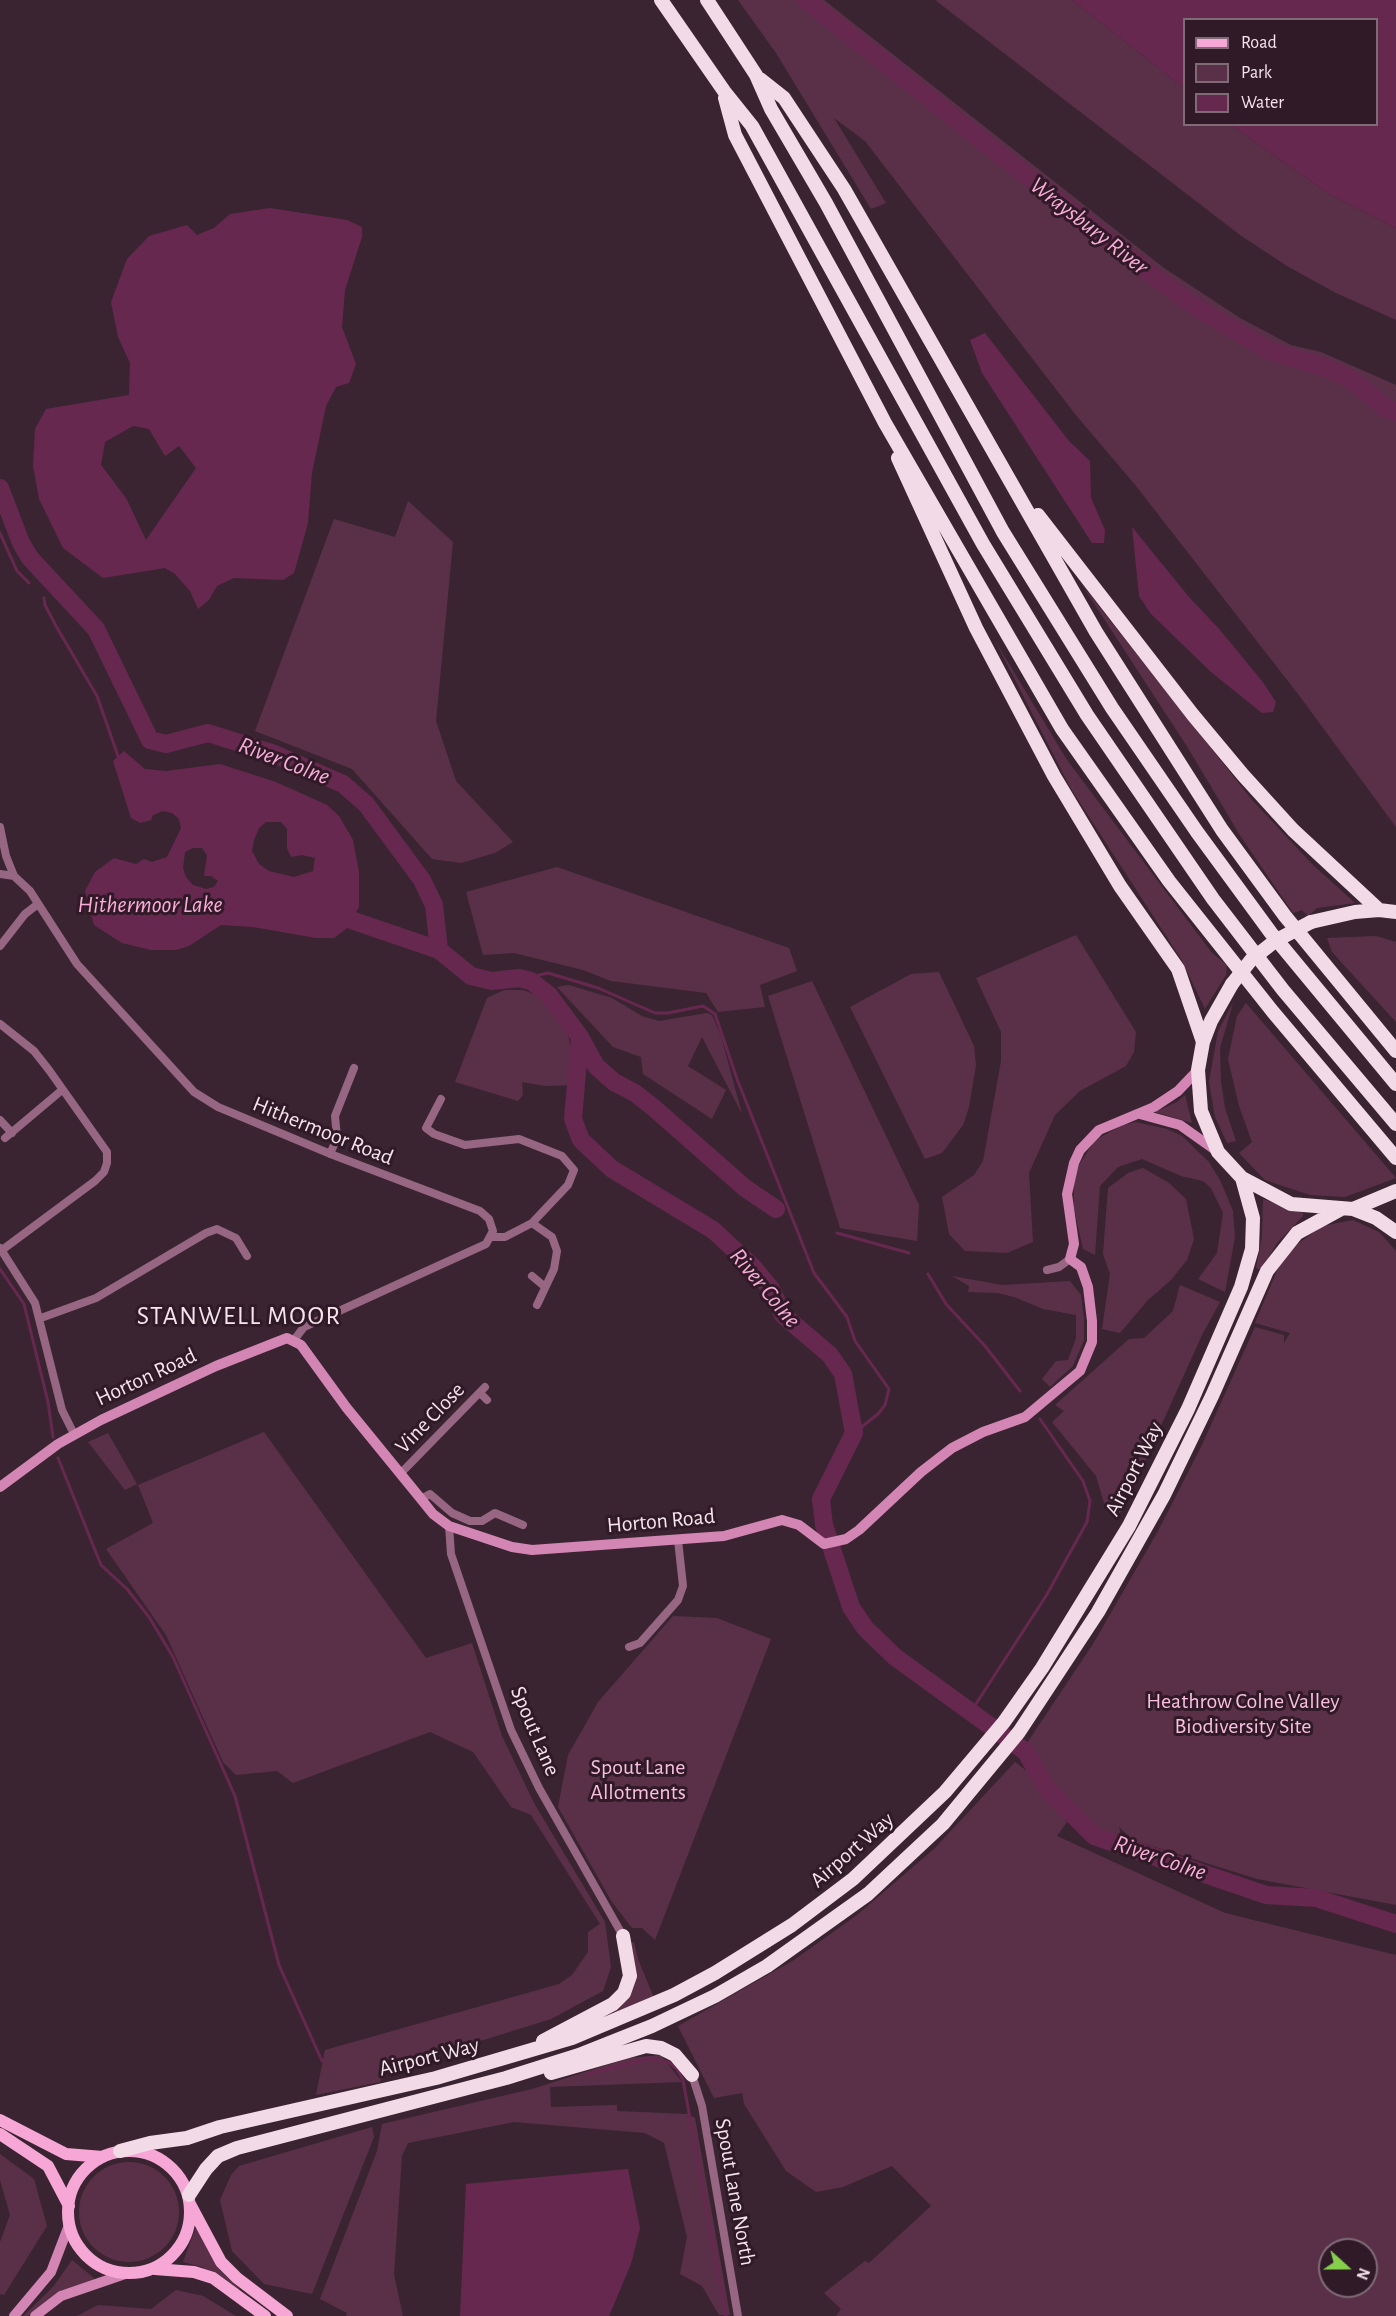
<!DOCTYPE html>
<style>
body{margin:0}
#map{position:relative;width:1396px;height:2316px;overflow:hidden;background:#3b2431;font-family:"Alegreya Sans",sans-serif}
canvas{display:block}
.legend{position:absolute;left:1183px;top:18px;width:195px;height:108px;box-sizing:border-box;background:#301a27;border:2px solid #7e6b76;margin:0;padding:8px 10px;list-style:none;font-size:18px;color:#f4e4ec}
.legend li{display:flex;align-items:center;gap:12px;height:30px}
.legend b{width:30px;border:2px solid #7e6b76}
.north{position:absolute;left:1318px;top:2238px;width:60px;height:60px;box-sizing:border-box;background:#301a27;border:2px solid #7e6b76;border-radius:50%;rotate:111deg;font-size:16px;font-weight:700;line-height:24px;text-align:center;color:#f4e4ec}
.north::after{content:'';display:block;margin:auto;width:21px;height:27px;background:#85cf4d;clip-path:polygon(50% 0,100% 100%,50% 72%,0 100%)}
</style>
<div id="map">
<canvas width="1396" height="2316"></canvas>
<ul class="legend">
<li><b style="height:8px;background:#f7a7d5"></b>Road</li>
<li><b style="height:16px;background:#5a3049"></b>Park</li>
<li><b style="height:16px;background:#672850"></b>Water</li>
</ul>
<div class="north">N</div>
</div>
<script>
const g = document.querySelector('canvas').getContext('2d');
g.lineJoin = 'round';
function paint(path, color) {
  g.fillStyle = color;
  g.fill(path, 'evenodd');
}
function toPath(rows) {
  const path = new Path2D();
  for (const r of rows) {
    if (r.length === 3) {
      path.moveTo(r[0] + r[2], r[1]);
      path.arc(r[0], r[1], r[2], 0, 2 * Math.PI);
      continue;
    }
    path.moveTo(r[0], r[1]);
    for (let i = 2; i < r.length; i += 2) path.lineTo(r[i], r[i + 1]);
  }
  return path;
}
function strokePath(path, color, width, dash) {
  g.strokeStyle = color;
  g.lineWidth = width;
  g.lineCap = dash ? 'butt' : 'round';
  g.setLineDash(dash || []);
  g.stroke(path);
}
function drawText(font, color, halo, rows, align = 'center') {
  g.font = font + ' "Alegreya Sans",sans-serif';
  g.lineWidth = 6;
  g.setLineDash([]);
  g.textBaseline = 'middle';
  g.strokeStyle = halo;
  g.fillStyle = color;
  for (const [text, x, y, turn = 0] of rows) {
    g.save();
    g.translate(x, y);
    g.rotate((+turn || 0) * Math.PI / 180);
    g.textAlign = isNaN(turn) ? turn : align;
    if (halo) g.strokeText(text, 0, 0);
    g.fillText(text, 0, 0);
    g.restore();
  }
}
const green = toPath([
 [738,0,824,0,1164,268,1240,318,1291,345,1321,352,1396,385,1396,827,1298,694,1136,486,1075,414,865,141,834,118,886,203,871,209,776,53],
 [935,0,1072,0,1184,88,1184,124,1231,125,1329,194,1396,228,1396,320,1336,293,1287,266,1240,235],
 [408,501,453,542,436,721,456,781,513,842,495,853,461,863,432,859,352,769,255,731,334,519,395,537],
 [1082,585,1252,800,1313,865,1355,903,1317,908,1308,916,1302,910,1293,913,1241,837,1188,748],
 [994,639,1067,760,1212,953,1227,965,1226,975,1205,1009,1181,959,1071,789],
 [557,867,789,948,797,971,760,985,765,1007,718,1012,706,993,611,981,583,970,514,953,483,955,466,892],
 [1076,935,1136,1032,1134,1052,1126,1066,1080,1091,1055,1115,1029,1173,1033,1242,1007,1253,965,1251,949,1234,942,1197,974,1175,983,1161,1001,1061,1001,1032,976,978],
 [1376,936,1396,942,1396,1022,1332,952,1327,938],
 [939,972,974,1046,976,1065,969,1107,963,1125,942,1153,925,1159,850,1007,911,974],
 [812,981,919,1205,917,1241,840,1228,768,996],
 [569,985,612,998,642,1016,659,1021,707,1013,712,1015,721,1036,742,1114,702,1037,688,1066,726,1090,712,1119,643,1074,641,1057,613,1047,557,987],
 [504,990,523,990,541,997,557,1014,569,1038,575,1085,546,1086,522,1082,523,1095,518,1101,455,1082,487,998],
 [1233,1003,1220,1048,1221,1082,1225,1108,1236,1141,1227,1143,1215,1117,1209,1082,1218,1031],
 [1246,1003,1396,1178,1345,1197,1310,1195,1265,1180,1239,1153,1252,1142,1239,1106,1228,1059,1237,1016],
 [1185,1095,1192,1123,1155,1112,1177,1102],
 [1136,1122,1167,1129,1182,1136,1209,1162,1221,1182,1233,1211,1235,1237,1225,1292,1198,1279,1217,1253,1223,1213,1211,1188,1203,1181,1181,1176,1142,1159,1118,1167,1100,1186,1095,1255,1083,1249,1074,1208,1074,1179,1079,1165,1095,1140,1123,1125],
 [1143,1168,1169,1183,1186,1199,1194,1239,1187,1260,1171,1280,1148,1300,1120,1333,1102,1329,1110,1274,1103,1254,1108,1188,1128,1173],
 [1263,1199,1303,1213,1303,1216,1277,1243,1261,1270,1256,1268,1262,1237],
 [1353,1220,1379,1232,1396,1251,1396,1905,1257,1879,1133,1840,1119,1827,1121,1836,1099,1832,1059,1791,1025,1746,1093,1644,1158,1531,1201,1447,1255,1327,1284,1335,1284,1343,1290,1333,1255,1323,1284,1254,1322,1226],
 [952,1276,1002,1285,1070,1281,1081,1295,1084,1319,1084,1340,1073,1366,1050,1387,1042,1379,1056,1361,1068,1360,1076,1338,1076,1315,1043,1309,1014,1297,998,1293,968,1292,969,1286],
 [1180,1285,1220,1302,1202,1335,1122,1512,1111,1514,1126,1470,1107,1513,1096,1476,1052,1422,1064,1411,1055,1405,1129,1339,1144,1338,1173,1311],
 [264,1432,426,1658,472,1643,502,1736,534,1803,605,1922,611,1967,603,1991,551,2019,464,2046,392,2060,380,2082,316,2095,325,2050,559,1984,572,1975,588,1952,588,1932,600,1924,531,1815,511,1807,473,1752,430,1732,293,1783,277,1771,236,1775,223,1762,166,1635,106,1549,153,1523,138,1485],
 [108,1433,137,1484,125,1490,88,1442],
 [673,1616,717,1618,771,1639,655,1940,642,1928,632,1928,612,1902,558,1807,568,1755,598,1702],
 [1015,1762,1036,1778,1067,1822,1057,1836,1225,1913,1396,1955,1396,2316,836,2316,841,2309,824,2293,865,2261,869,2263,931,2206,892,2166,843,2187,816,2192,786,2171,744,2104,742,2093,714,2098,678,2026,794,1960,857,1915,935,1848],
 [1330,2250,1366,2250,1366,2286,1330,2286],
 [634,1942,638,1959,654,1998,609,2016,619,2009,627,1998,631,1943],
 [661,2055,682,2082,550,2087,551,2107,617,2105,617,2111,687,2114,695,2118,730,2315,719,2315,702,2286,680,2274,687,2237,664,2143,645,2133,514,2122,408,2143,402,2156,394,2275,403,2316,346,2316,347,2313,320,2299,377,2151,382,2124,532,2089,629,2058],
 [372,2127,374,2137,312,2294,264,2284,232,2251,220,2200,231,2175,239,2166],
 [0,2154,34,2179,47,2226,4,2295,0,2294,0,2242,10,2215,0,2180],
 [129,2212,50],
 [197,2224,208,2250,221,2271,240,2289,238,2291,202,2267,183,2262],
 [72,2260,94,2278,94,2281,62,2290,28,2316,23,2316,53,2287],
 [176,2290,203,2296,236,2316,77,2316,98,2305,151,2309]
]);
const water = toPath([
 [1072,0,1396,0,1396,228,1329,194,1231,125,1376,124,1376,20,1184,20,1184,88],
 [270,208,347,220,362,227,362,237,345,290,342,327,356,364,349,383,336,387,326,406,312,473,308,523,294,573,283,580,234,578,217,586,209,600,198,609,190,591,175,574,165,568,103,578,63,548,39,499,33,466,35,429,46,409,129,395,130,363,118,337,111,302,127,259,149,236,187,225,197,235,214,228,230,214],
 [133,426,149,429,165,456,179,446,196,468,146,540,126,498,101,465,105,442],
 [985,333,1069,441,1090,461,1091,498,1105,530,1104,543,1092,543,982,373,970,340],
 [1132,527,1189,597,1220,630,1262,681,1276,702,1273,712,1262,713,1211,672,1151,614,1139,596],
 [124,751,145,769,166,771,220,764,276,782,327,805,339,816,353,840,359,872,359,907,346,929,334,938,316,938,253,927,221,925,189,946,176,950,151,950,122,943,94,925,85,891,95,872,114,858,136,864,144,859,152,862,167,857,181,828,179,819,172,813,163,811,153,815,151,820,140,823,131,818,113,761],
 [266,822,281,822,287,829,287,848,291,857,302,855,315,858,313,871,294,877,269,871,259,864,252,851,254,840,259,828],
 [193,848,202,848,207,855,204,876,211,876,218,881,214,887,206,889,193,885,186,877,183,868,185,852],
 [628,2169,640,2228,631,2264,609,2316,460,2316,466,2184]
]);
const stream = toPath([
 [0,533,17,571,29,583],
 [44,598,45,605,56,626,97,696,118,756],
 [531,981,539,975,548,973,598,988,655,1013,668,1013,703,1006,715,1014,737,1079,814,1273,847,1317,855,1341,889,1389,885,1405,878,1414,854,1433],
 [837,1233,909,1253],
 [0,1269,24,1304,48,1402,53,1437],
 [928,1274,946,1304,985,1346,1020,1391],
 [58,1458,101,1565,127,1589,149,1617,173,1657,235,1796,279,1965,322,2061],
 [970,1713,1046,1596,1087,1522,1090,1501,1083,1481,1040,1419],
 [588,2074,648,2059,668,2062,677,2069,683,2080,726,2316]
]);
const river = toPath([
 [806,0,1146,271,1199,309,1270,351,1324,367,1351,379,1387,409,1396,412],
 [0,488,21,543,30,558,96,629,150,740,166,744,208,733,272,753,343,784,366,804,422,880,434,905,439,950],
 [351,920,439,950,471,976,492,981,519,978,531,981,549,995,580,1037,596,1066,614,1082,635,1093,654,1108,745,1188,776,1209],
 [580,1037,573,1119,581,1140,612,1169,713,1230,752,1266,771,1289,783,1315,830,1355,843,1374,854,1433,821,1499,824,1525,851,1607,865,1628,895,1657,1026,1752,1047,1789,1094,1836,1266,1895,1316,1898,1396,1924]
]);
const street = toPath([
 [0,827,6,856,14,876],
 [0,874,14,876,30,891,77,964,194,1092,218,1107,333,1155,480,1211,489,1219,493,1231,486,1244,304,1327,294,1340],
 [0,946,25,914,38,904],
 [0,1024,34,1051,49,1070,107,1152,107,1163,104,1172,95,1181,2,1250],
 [441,1099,426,1128,434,1134,465,1145,519,1139,562,1156,574,1170,568,1185,532,1223,505,1237,492,1237],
 [0,1120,12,1133],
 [5,1138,62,1090],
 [330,1154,337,1138,335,1116,354,1068],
 [532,1223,552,1237,557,1251,554,1269,537,1305],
 [0,1248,35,1303,62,1410,74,1434],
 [1047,1270,1059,1267,1070,1259],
 [532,1276,544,1286],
 [41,1318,96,1298,206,1233,217,1229,236,1238,247,1256],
 [480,1393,487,1400],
 [401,1473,485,1387],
 [421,1499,430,1494,452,1513,470,1521,482,1521,495,1513,523,1525],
 [449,1526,451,1554,511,1730,539,1788,623,1936],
 [629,1647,640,1643,678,1600,683,1586,678,1540],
 [692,2075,702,2106,738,2316]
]);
const secondary = toPath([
 [1140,1114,1180,1125,1218,1152],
 [0,1487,58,1444,101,1420,216,1366,287,1338,301,1345,346,1407,421,1499,433,1514,449,1526,512,1547,532,1550,724,1536,782,1520,799,1525,824,1544,846,1539,859,1530,921,1472,952,1448,983,1432,1025,1417,1080,1371,1092,1342,1092,1321,1088,1287,1081,1267,1070,1259,1074,1244,1067,1194,1074,1163,1080,1150,1099,1130,1154,1107,1178,1091,1198,1070],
 [14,2316,51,2272,69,2225],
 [35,2316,61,2296,128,2273]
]);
const primary = toPath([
 [0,2120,66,2154,103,2157],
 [0,2134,48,2166,69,2206],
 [129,2212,61],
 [190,2204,221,2262,237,2278,287,2316],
 [155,2269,194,2272,213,2278,265,2316]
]);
const highway = toPath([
 [661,0,724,91,752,126,983,544,1087,715,1213,899,1283,990,1396,1124],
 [707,0,756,75,771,109,826,203,1003,532,1112,708,1197,832,1271,933,1396,1084],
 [760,79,784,98,844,189,1096,632,1222,830,1285,916,1396,1051],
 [725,98,735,135,885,423,1062,729,1169,881,1273,1012,1396,1158],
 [898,458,976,628,1054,776,1120,886,1178,969,1203,1042],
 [1038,515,1193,715,1243,775,1293,830,1379,910],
 [1311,922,1355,912,1379,910,1396,912],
 [1232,984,1211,1021,1203,1042,1198,1070,1201,1111,1218,1152,1242,1178,1291,1204,1353,1209,1396,1191],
 [1353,1209,1376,1218,1396,1232],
 [543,2041,613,2004,624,1993,630,1976,623,1936],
 [551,2073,646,2046,661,2048,675,2055,692,2075],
 [120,2151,150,2143,187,2138,220,2127,436,2078,572,2038,674,1995,715,1973,792,1925,853,1879,945,1792,1004,1722,1042,1668,1129,1526,1188,1409,1241,1287,1252,1249,1253,1218,1242,1178],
 [189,2195,206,2169,218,2156,237,2148,506,2078,579,2055,652,2026,715,1996,767,1966,868,1894,943,1824,1019,1732,1098,1612,1164,1495,1212,1396,1267,1271,1297,1233,1341,1209]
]);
const highwayBridge = toPath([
 [1232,984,1251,960,1275,941,1311,922]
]);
const streetNames = [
 ["Hithermoor Road",323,1131,22],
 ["Horton Road",146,1377,-25],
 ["Vine Close",430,1418,-46],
 ["Airport Way",1134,1469,-63],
 ["Horton Road",661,1521,-5],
 ["Spout Lane",535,1731,67],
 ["Airport Way",852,1850,-41],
 ["Airport Way",429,2057,-14],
 ["Spout Lane North",735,2192,80]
];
const parkNames = [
 ["Heathrow Colne Valley",1243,1701],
 ["Biodiversity Site",1243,1726],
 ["Spout Lane",638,1767],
 ["Allotments",638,1792]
];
const waterNames = [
 ["Wraysbury River",1089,226,38],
 ["River Colne",284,761,21],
 ["Hithermoor Lake",150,905],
 ["River Colne",765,1288,50],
 ["River Colne",1160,1858,19]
];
const quarterNames = [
 ["STANWELL MOOR",239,1316]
];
paint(green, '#5a3049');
paint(water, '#672850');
strokePath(stream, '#672850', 3);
strokePath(river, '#672850', 18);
strokePath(street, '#976682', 8);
strokePath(secondary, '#d386b4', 10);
strokePath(primary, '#f7a7d5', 12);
strokePath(highway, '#f3dae7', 14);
strokePath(highwayBridge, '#f3dae7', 14);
drawText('22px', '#f4e4ec', '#301a27', streetNames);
drawText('22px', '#fabfe0', '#301a27', parkNames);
drawText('italic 24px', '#faacd9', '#301a27', waterNames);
g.letterSpacing = '1.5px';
drawText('26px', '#f4e4ec', '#301a27', quarterNames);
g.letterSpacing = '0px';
</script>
